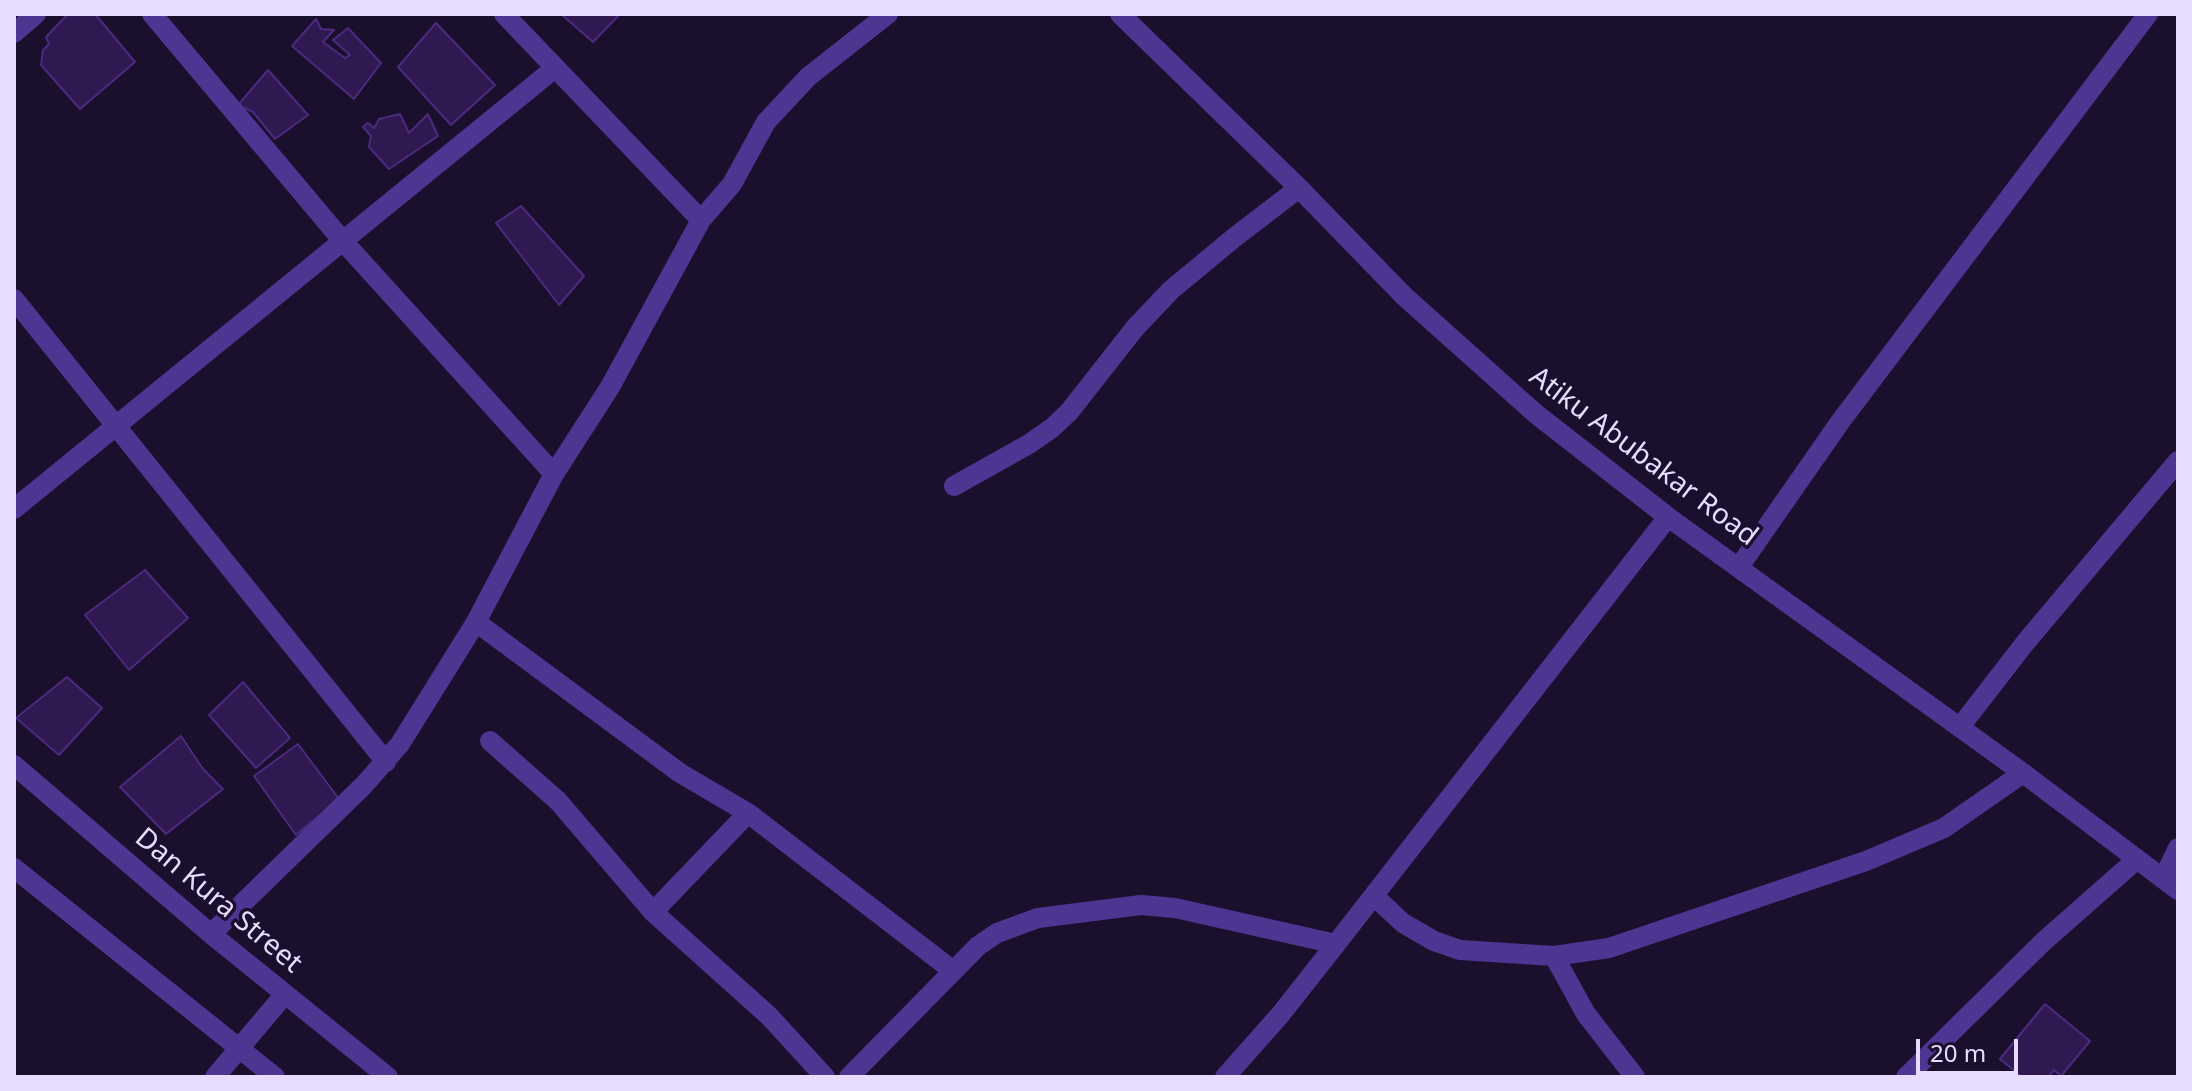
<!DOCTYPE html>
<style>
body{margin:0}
#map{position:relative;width:2192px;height:1091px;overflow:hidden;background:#1b0f2e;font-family:"Noto Sans",sans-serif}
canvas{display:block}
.frame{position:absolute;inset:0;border:16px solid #e7dbff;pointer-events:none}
.scale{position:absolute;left:1916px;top:1039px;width:102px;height:36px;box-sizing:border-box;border:4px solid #e7dbff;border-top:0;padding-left:10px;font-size:24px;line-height:28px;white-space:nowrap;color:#e7dbff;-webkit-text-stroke:6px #1b0f2e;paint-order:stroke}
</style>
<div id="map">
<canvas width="2192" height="1091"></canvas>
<div class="frame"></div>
<div class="scale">20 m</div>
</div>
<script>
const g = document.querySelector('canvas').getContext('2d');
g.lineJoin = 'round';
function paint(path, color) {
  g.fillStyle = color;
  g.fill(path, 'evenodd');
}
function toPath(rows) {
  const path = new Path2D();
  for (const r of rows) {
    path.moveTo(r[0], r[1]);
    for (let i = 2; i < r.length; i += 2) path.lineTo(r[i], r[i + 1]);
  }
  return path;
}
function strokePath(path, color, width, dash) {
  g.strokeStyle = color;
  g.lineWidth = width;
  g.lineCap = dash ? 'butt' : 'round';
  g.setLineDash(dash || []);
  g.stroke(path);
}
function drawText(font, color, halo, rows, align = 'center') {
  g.font = font + ' "Noto Sans",sans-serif';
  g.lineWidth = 7;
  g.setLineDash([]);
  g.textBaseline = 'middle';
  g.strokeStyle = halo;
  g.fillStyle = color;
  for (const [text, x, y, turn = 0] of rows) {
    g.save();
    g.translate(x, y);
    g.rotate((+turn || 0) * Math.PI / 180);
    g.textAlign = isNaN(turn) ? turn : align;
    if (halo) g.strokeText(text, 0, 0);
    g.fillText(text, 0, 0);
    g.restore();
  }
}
const building = toPath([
 [68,14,95,14,135,62,80,109,41,65,43,50,49,44,46,37,68,14],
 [561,14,620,14,593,42,561,14],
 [316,19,321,29,334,30,323,42,345,58,350,55,333,40,348,28,381,63,354,99,292,46,316,19],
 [436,23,495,85,451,125,398,67,436,23],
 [268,70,308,115,275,139,253,112,238,105,268,70],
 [400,114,409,133,428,114,438,136,389,169,369,147,371,136,363,127,368,123,374,128,379,119,400,114],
 [521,206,584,276,559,305,496,223,521,206],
 [145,570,188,618,129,670,85,615,145,570],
 [67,677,102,708,59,755,16,718,67,677],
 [243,682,290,738,256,768,209,715,243,682],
 [181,736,203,769,223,789,166,834,120,787,181,736],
 [298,744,339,799,296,835,254,776,298,744],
 [2045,1004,2090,1041,2061,1076,2054,1070,2048,1077,2022,1077,2000,1059,2045,1004]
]);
const minor = toPath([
 [152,14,342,240,554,474],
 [504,14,701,220],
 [1120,14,1299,188,1404,296,1536,414,1668,517,2023,773,2178,890],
 [14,33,36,14],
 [14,299,386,762],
 [954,486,1029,444,1052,428,1069,412,1135,328,1171,290,1235,237,1299,188],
 [14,509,555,68],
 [1739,567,1840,422,2148,14],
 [476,622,680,773,748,813,952,970],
 [1960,727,2025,643,2178,461],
 [490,741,558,801,653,912,769,1016,825,1077],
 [14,765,211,934,388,1077],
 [14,868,275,1077],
 [2163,879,2178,848],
 [1374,896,1403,923,1434,941,1460,950,1554,956,1609,948,1866,861,1944,828,2023,773],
 [653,912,748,813],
 [211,934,364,785,400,744,476,622,554,474,610,387,701,220,732,184,766,122,808,77,888,14],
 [1554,956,1586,1014,1635,1077],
 [215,1077,285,994],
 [849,1077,978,946,997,933,1038,918,1141,905,1175,908,1336,944],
 [1225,1077,1280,1015,1336,944,1668,517],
 [1906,1077,2043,942,2136,860]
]);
const streetNames = [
 ["Atiku Abubakar Road",1643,457,37],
 ["Dan Kura Street",218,901,40]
];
paint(building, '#301950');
strokePath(building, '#4d297f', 2);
strokePath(minor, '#4d3591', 20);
drawText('28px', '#e7dbff', '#1b0f2e', streetNames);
</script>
